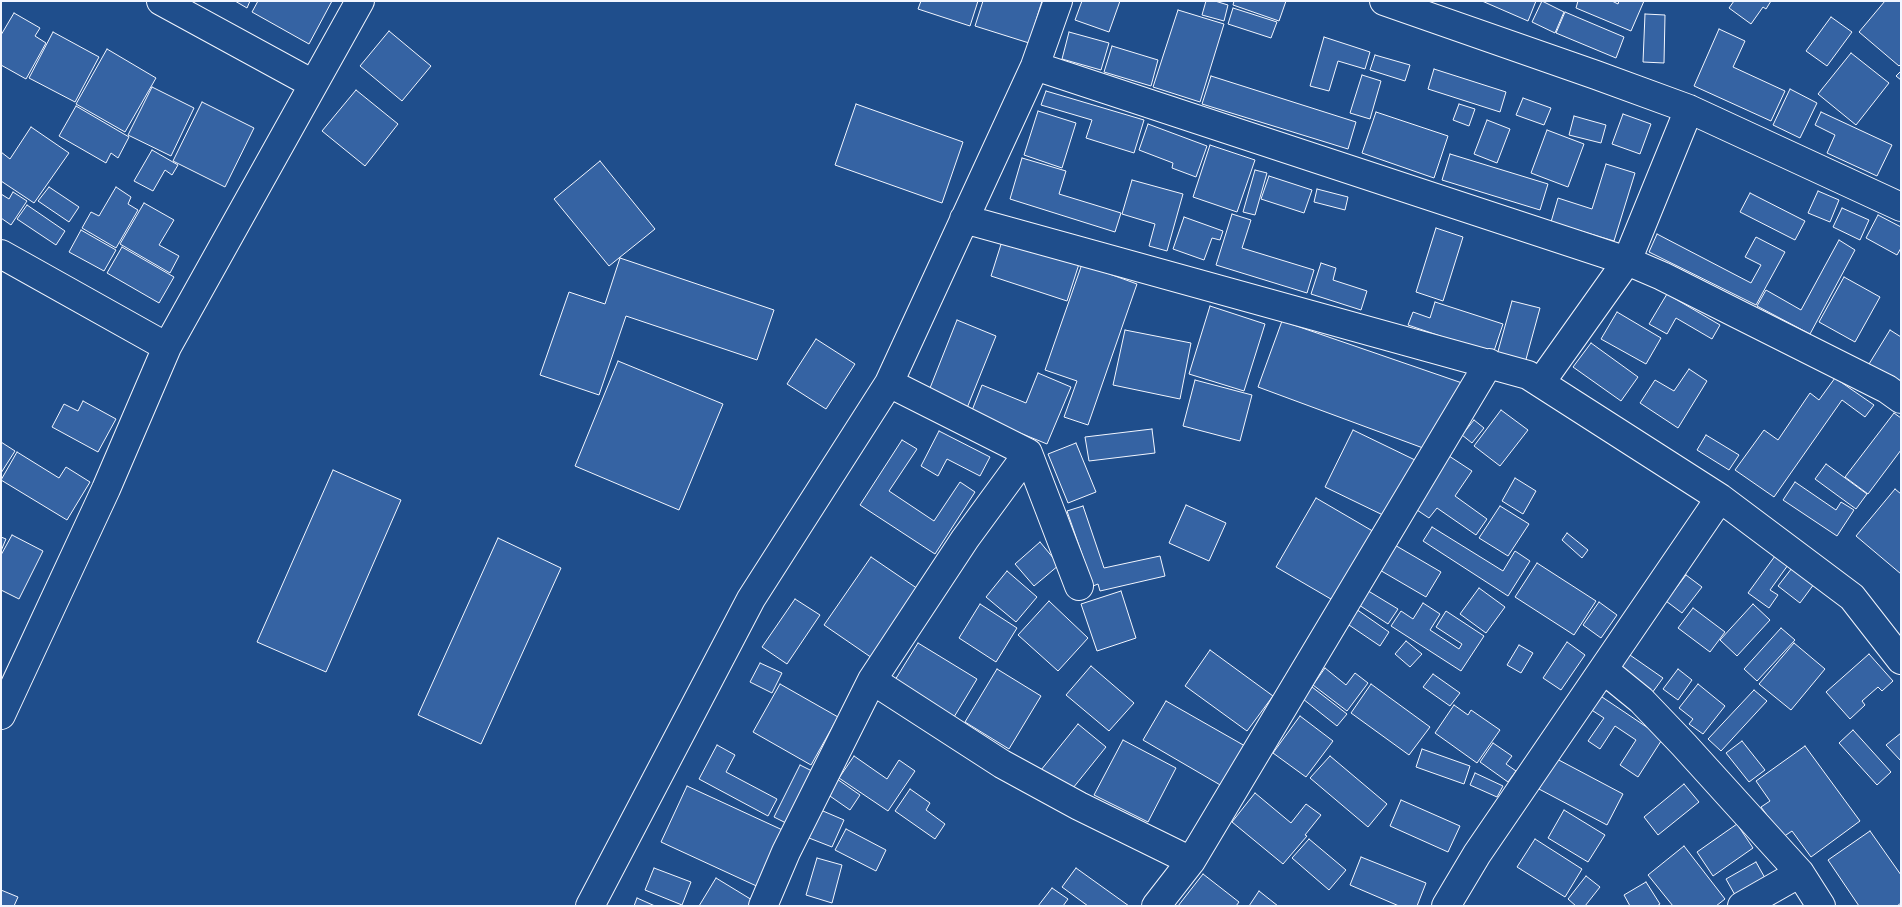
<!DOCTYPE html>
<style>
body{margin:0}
#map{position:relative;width:1902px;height:907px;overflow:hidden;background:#1f4e8c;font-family:Poppins,sans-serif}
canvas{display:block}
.frame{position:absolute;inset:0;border:2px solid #f2f6ff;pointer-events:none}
</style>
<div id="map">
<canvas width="1902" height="907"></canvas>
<div class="frame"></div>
</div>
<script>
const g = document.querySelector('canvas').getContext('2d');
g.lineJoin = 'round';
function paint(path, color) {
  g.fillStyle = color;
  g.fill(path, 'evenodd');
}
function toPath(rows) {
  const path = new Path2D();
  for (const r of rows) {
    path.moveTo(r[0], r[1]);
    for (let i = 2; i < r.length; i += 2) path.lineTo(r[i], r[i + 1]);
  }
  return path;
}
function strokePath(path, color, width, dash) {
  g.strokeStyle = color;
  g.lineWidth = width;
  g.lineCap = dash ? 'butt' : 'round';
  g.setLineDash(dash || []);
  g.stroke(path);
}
const building = toPath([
 [235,1,250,1,247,8,235,1],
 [258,1,332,1,309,44,252,12,258,1],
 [921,1,978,1,970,26,918,9,921,1],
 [983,1,1042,1,1029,43,975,26,983,1],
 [1082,1,1120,1,1109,32,1075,20,1082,1],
 [1206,1,1215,1,1228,5,1224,21,1202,15,1206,1],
 [1234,1,1286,1,1279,21,1233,5,1234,1],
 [1482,1,1536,1,1528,21,1482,1],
 [1542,1,1564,12,1555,33,1532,22,1542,1],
 [1578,1,1612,1,1618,4,1619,1,1644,1,1631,31,1576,8,1578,1],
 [1734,1,1771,1,1766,9,1763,7,1751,24,1729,8,1734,1],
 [1885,1,1901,1,1901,64,1899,66,1859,32,1885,1],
 [1233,8,1277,22,1271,38,1228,24,1233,8],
 [1178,10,1224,24,1200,102,1153,87,1178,10],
 [1565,12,1624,37,1616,58,1556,33,1565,12],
 [14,13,40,28,35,36,46,43,26,79,1,65,1,35,14,13],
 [1645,14,1665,15,1664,63,1643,62,1645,14],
 [1831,17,1852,32,1827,66,1806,51,1831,17],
 [1719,29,1745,41,1733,67,1785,91,1771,121,1694,86,1719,29],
 [389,31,431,66,402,101,360,66,389,31],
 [53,32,99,57,75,102,29,78,53,32],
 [1069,32,1109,43,1101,70,1062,59,1069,32],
 [1324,37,1370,52,1365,69,1338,61,1329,91,1310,86,1324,37],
 [1112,46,1158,60,1151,86,1104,72,1112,46],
 [107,49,156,78,125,132,76,104,107,49],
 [1851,53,1889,83,1856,125,1818,94,1851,53],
 [1375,55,1410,65,1405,81,1370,70,1375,55],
 [1434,69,1506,92,1500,112,1428,89,1434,69],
 [1901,71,1901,80,1896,76,1901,71],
 [1362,75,1381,81,1370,119,1350,113,1362,75],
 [1211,76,1356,122,1348,149,1202,104,1211,76],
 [152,87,194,108,171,156,128,135,152,87],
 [1790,89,1817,103,1800,138,1773,125,1790,89],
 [356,90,398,124,365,166,322,131,356,90],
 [1046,91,1144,120,1134,153,1086,138,1092,120,1041,105,1046,91],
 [1523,98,1551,108,1544,125,1516,115,1523,98],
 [202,102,254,128,225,187,173,161,202,102],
 [856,104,963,142,942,203,835,165,856,104],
 [1459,104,1475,109,1469,126,1453,120,1459,104],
 [76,106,129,137,118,158,111,153,106,163,59,136,76,106],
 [1038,111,1076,123,1062,168,1024,155,1038,111],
 [1376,112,1448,136,1434,178,1362,153,1376,112],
 [1821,112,1892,145,1877,176,1827,153,1835,135,1815,125,1821,112],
 [1623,114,1651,124,1640,154,1612,144,1623,114],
 [1574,116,1606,125,1601,143,1569,135,1574,116],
 [1487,120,1510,129,1497,163,1474,154,1487,120],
 [1148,124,1207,146,1196,177,1172,168,1173,163,1139,150,1148,124],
 [31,127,69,153,34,203,1,181,1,152,10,159,31,127],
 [1547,130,1584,144,1568,187,1531,173,1547,130],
 [1210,145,1255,160,1237,212,1193,197,1210,145],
 [152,150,178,165,172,175,165,170,153,191,134,181,152,150],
 [1450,154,1548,184,1540,210,1442,180,1450,154],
 [1022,158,1066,171,1059,194,1121,213,1115,232,1010,199,1022,158],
 [600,161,655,229,609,266,554,199,600,161],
 [1606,164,1635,173,1614,241,1551,222,1558,198,1592,209,1606,164],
 [1255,170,1267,173,1255,215,1243,212,1255,170],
 [1269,176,1312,190,1304,213,1261,199,1269,176],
 [1132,180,1183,194,1167,251,1149,246,1155,224,1122,214,1132,180],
 [49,187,79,207,69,222,38,201,49,187],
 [116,187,131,197,128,204,138,210,116,248,82,228,91,212,99,216,116,187],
 [1317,189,1348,197,1345,210,1314,202,1317,189],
 [1818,191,1839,200,1830,222,1808,213,1818,191],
 [13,192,27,201,11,225,1,218,1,194,9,199,13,192],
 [1750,193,1805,221,1795,240,1740,212,1750,193],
 [144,203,174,220,159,245,179,256,170,273,120,244,144,203],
 [27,205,65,231,56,245,17,219,27,205],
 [1842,208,1869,220,1860,240,1833,227,1842,208],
 [1232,214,1251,220,1242,248,1314,270,1307,293,1216,265,1232,214],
 [1878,215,1901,227,1901,248,1897,255,1866,238,1878,215],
 [1184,217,1223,231,1220,240,1212,238,1204,260,1173,249,1184,217],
 [1436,228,1463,237,1443,301,1416,292,1436,228],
 [81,230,116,250,104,271,69,252,81,230],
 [1657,234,1751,283,1761,265,1745,257,1756,237,1785,252,1756,305,1649,252,1657,234],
 [1003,238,1079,264,1067,301,991,276,1003,238],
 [1839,240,1855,250,1810,334,1757,306,1766,290,1801,310,1839,240],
 [122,247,174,277,159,303,107,273,122,247],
 [620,258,774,310,757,360,626,316,599,395,540,375,569,292,605,304,620,258],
 [1321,263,1336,268,1333,280,1367,291,1361,310,1311,294,1321,263],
 [1082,264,1137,284,1088,425,1064,417,1077,381,1045,370,1082,264],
 [1844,277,1880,297,1855,342,1819,322,1844,277],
 [1667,294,1720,325,1712,339,1676,318,1667,334,1649,324,1667,294],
 [1512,301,1540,308,1525,363,1497,355,1512,301],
 [1435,302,1503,324,1493,354,1408,325,1413,312,1430,318,1435,302],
 [1210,306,1265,324,1244,391,1189,374,1210,306],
 [1617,312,1661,338,1646,364,1601,339,1617,312],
 [957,320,996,336,967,408,928,393,957,320],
 [1282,321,1465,384,1423,448,1258,387,1282,321],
 [1125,330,1191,343,1180,399,1113,385,1125,330],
 [1890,330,1901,337,1901,384,1869,364,1890,330],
 [816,339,855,364,826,409,787,384,816,339],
 [1591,343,1638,377,1621,401,1573,367,1591,343],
 [618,361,723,404,679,510,575,466,618,361],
 [1689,369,1707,381,1678,428,1640,403,1655,380,1674,391,1689,369],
 [1038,373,1071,387,1047,444,971,413,982,385,1026,403,1038,373],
 [1835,378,1874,405,1865,417,1842,400,1774,497,1735,470,1764,430,1778,440,1810,393,1819,400,1835,378],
 [1195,380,1252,395,1240,441,1183,426,1195,380],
 [83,401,116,419,98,452,52,427,64,404,78,411,83,401],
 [1501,410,1528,430,1500,466,1474,446,1501,410],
 [1894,413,1901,418,1901,450,1868,494,1845,477,1894,413],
 [1474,420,1484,428,1472,443,1462,435,1474,420],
 [1152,429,1155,453,1089,461,1085,437,1152,429],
 [1353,430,1415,460,1387,517,1325,487,1353,430],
 [939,431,990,457,980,476,947,459,938,476,921,466,939,431],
 [1706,435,1739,455,1729,470,1697,450,1706,435],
 [902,440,917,449,889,491,934,521,960,482,975,492,935,554,860,505,902,440],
 [1,442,15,451,1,473,1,442],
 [1076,443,1096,492,1068,503,1048,454,1076,443],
 [17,452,59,478,66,467,90,482,67,520,1,480,17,452],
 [1449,456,1472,471,1455,496,1487,519,1476,535,1437,508,1429,518,1414,508,1449,456],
 [1826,464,1867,494,1856,509,1815,479,1826,464],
 [333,470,401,500,326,672,257,642,333,470],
 [1515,478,1536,491,1523,514,1502,501,1515,478],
 [1795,482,1836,510,1841,502,1854,510,1837,536,1783,500,1795,482],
 [1895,489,1901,494,1901,574,1856,536,1895,489],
 [1316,498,1376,533,1336,602,1276,567,1316,498],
 [1186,505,1226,523,1209,561,1169,543,1186,505],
 [1083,506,1104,568,1160,556,1165,576,1100,591,1098,584,1093,586,1067,511,1083,506],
 [1500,506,1529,524,1508,556,1479,538,1500,506],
 [1432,527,1503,571,1515,551,1530,561,1508,596,1423,541,1432,527],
 [1567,533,1588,550,1582,558,1562,540,1567,533],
 [12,535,43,551,19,599,1,590,1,555,12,535],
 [1,537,6,539,1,551,1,537],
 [498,538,561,568,481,744,418,715,498,538],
 [1040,542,1059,565,1034,586,1015,564,1040,542],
 [1393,544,1441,572,1426,597,1378,569,1393,544],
 [1775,556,1788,565,1770,590,1778,595,1769,608,1748,593,1775,556],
 [871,557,921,591,875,660,824,625,871,557],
 [1537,563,1596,601,1574,635,1515,597,1537,563],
 [1792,568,1814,584,1800,603,1778,586,1792,568],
 [1007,571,1037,597,1016,622,986,597,1007,571],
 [1686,575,1702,587,1682,613,1666,601,1686,575],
 [1479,588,1505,607,1486,633,1460,614,1479,588],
 [1365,589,1398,609,1388,624,1356,603,1365,589],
 [1121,591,1136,638,1097,651,1081,604,1121,591],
 [795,599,820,615,787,664,762,647,795,599],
 [1049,601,1088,638,1058,671,1018,635,1049,601],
 [1599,602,1617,615,1601,638,1583,625,1599,602],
 [1423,603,1440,614,1430,630,1459,649,1462,644,1436,627,1446,611,1484,636,1461,671,1391,626,1401,611,1413,619,1423,603],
 [980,604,1017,628,996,662,959,638,980,604],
 [1753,604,1770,620,1737,656,1720,640,1753,604],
 [1693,608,1725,632,1710,652,1678,628,1693,608],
 [1356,609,1389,632,1380,646,1346,623,1356,609],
 [1781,628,1795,640,1757,681,1744,669,1781,628],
 [1406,641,1422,654,1410,667,1395,654,1406,641],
 [1567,642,1585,655,1561,690,1543,678,1567,642],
 [918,643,977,679,954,717,895,680,918,643],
 [1794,643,1825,669,1791,710,1759,684,1794,643],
 [1519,645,1533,653,1521,673,1507,665,1519,645],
 [1210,650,1273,696,1247,731,1185,686,1210,650],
 [1627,653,1663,678,1652,693,1616,668,1627,653],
 [1869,654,1893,681,1882,691,1878,687,1862,701,1865,705,1850,719,1826,692,1869,654],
 [760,663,782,673,772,693,750,682,760,663],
 [1091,666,1134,703,1109,731,1066,695,1091,666],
 [1325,668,1346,685,1355,673,1368,683,1347,711,1313,685,1325,668],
 [997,669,1041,696,1009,749,965,722,997,669],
 [1678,669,1692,680,1678,700,1663,689,1678,669],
 [1433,674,1460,693,1450,706,1423,687,1433,674],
 [780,684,838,717,811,765,753,732,780,684],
 [1371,684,1430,727,1409,755,1351,713,1371,684],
 [1698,684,1725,706,1703,734,1689,724,1693,719,1679,708,1698,684],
 [1312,687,1347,714,1337,726,1303,699,1312,687],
 [1754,690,1767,701,1721,751,1708,739,1754,690],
 [1599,695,1663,738,1638,777,1620,765,1636,740,1615,726,1600,749,1588,741,1604,718,1590,709,1599,695],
 [1166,701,1245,746,1222,786,1143,740,1166,701],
 [1454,705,1468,715,1471,710,1500,730,1477,763,1435,733,1454,705],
 [1300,716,1333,741,1306,777,1273,753,1300,716],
 [1078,724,1106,747,1069,793,1041,770,1078,724],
 [1853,730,1891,772,1877,785,1839,743,1853,730],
 [1901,733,1901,761,1886,745,1901,733],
 [1123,740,1176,768,1148,822,1094,795,1123,740],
 [1742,741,1765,770,1749,782,1726,753,1742,741],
 [1493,743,1512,756,1506,764,1516,771,1508,782,1480,762,1493,743],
 [717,745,735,755,726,772,777,799,768,816,699,779,717,745],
 [1805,746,1860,821,1811,857,1792,831,1783,837,1761,807,1770,801,1756,781,1805,746],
 [1422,749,1470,766,1464,784,1416,767,1422,749],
 [854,756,887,779,899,760,915,771,888,811,839,778,854,756],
 [1330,756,1387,804,1368,827,1310,778,1330,756],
 [1555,758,1623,794,1607,825,1539,789,1555,758],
 [800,765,818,774,792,826,774,817,800,765],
 [1475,773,1503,786,1497,797,1470,785,1475,773],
 [837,779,860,795,850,810,827,794,837,779],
 [1684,784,1699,802,1658,835,1644,817,1684,784],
 [687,786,789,833,763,889,661,842,687,786],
 [910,789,930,803,926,810,945,824,935,839,895,811,910,789],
 [1255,793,1291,823,1306,804,1321,815,1305,835,1307,836,1283,864,1232,822,1255,793],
 [1401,800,1460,826,1448,852,1390,826,1401,800],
 [816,808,844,820,832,847,804,836,816,808],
 [1564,810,1605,835,1588,862,1548,838,1564,810],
 [1737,824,1753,848,1713,876,1697,852,1737,824],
 [846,829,886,850,876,871,835,850,846,829],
 [1870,831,1901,875,1901,903,1897,906,1859,906,1828,860,1870,831],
 [1309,839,1346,870,1329,890,1292,858,1309,839],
 [1535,839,1582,869,1565,897,1517,867,1535,839],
 [1684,846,1725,899,1716,906,1673,906,1648,875,1684,846],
 [1361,857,1426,883,1417,906,1399,906,1350,885,1361,857],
 [817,858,842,865,832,903,806,895,817,858],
 [1756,862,1765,878,1735,895,1726,879,1756,862],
 [654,868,691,882,682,905,645,890,654,868],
 [1076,868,1129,906,1088,906,1062,887,1076,868],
 [1203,874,1239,902,1236,906,1178,906,1203,874],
 [1586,876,1600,887,1585,906,1576,906,1568,899,1586,876],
 [716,878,757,903,755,906,699,906,716,878],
 [1646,882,1660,904,1657,906,1630,906,1624,895,1646,882],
 [1052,888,1068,899,1063,906,1038,906,1052,888],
 [1,890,18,897,14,906,1,906,1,890],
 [1259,891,1278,906,1249,906,1259,891],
 [637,898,655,906,634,906,637,898]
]);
const minor = toPath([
 [161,1,313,84],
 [1384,1,1596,75,1689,109,1901,207],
 [1035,66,1627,261,1662,276,1887,389,1901,399],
 [964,219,1528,375,1720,498,1852,597,1901,660],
 [1,254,167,347],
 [1541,382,1627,261,1689,109],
 [889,383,1028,453,1079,586],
 [1604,670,1641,700,1684,745,1800,873,1821,906],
 [872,680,1002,764,1079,806,1191,861],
 [1,715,106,489,167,347,360,1],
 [590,906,751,599,889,383,1035,66,1058,1],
 [763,906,786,852,872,680,965,539,1028,453],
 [1156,906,1191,861,1489,363],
 [1446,906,1477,854,1720,498],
 [1742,906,1800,873]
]);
paint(building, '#3563a3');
strokePath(building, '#f2f6ff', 1);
strokePath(minor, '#f2f6ff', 30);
strokePath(minor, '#1f4e8c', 28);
</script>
